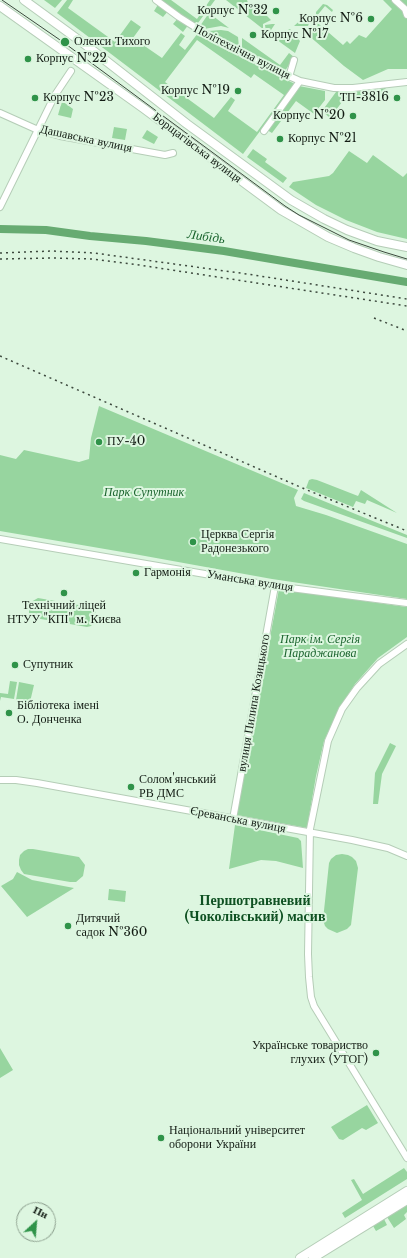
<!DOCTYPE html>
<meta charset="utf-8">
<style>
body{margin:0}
#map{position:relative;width:407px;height:1258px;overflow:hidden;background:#ddf6e0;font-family:"Libre Baskerville",serif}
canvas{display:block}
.north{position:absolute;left:16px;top:1202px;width:40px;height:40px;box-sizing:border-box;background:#ddf6e0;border:1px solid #8c9f8e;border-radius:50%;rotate:26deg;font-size:11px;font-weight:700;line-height:16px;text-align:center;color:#131c14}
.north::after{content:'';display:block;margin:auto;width:14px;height:18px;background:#2f9349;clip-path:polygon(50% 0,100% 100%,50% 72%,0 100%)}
</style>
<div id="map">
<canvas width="407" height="1258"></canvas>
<div class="north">Пн</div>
</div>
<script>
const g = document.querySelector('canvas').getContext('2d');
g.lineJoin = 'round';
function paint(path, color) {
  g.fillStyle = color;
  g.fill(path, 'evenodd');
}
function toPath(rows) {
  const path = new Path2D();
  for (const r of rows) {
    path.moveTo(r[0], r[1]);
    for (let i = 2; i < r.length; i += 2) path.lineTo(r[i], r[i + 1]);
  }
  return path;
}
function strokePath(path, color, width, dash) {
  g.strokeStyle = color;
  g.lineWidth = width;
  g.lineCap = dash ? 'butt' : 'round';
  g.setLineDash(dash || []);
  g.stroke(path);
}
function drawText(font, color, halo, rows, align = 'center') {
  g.font = font + ' "Libre Baskerville",serif';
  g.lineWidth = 4;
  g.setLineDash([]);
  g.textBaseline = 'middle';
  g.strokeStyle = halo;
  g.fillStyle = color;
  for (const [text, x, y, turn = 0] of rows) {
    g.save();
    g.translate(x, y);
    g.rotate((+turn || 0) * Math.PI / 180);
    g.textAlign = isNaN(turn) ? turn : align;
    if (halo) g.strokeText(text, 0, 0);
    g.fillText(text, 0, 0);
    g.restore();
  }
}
const green = toPath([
 [44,0,62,0,55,8],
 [67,0,73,0,68,8,115,42,131,20,141,27,133,38,162,58,181,33,185,36,179,45,185,50,198,33,214,44,295,84,243,154,57,13],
 [197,40,251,78,254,74,284,95,257,132,228,111,235,100,231,97,214,118,165,82],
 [156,0,171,0,197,19,210,0,215,0,195,27,189,24,183,32,173,24,179,17,169,10,163,17,154,11,159,3],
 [226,0,247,0,249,6,263,15,267,16,271,20,263,24,263,29],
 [383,0,407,0,407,69,388,69,363,80,344,66,308,35,313,19,343,45,347,41,350,44,359,35,366,38,392,9],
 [323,4,327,5,333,10,332,12,325,6,316,17,316,12],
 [209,13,229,28,221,26,204,29,200,26],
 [307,14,310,20,308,26,294,26],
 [272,24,275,24,271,30,283,37,288,30,290,29,300,41,295,53,266,32,265,25],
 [221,30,228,31,238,37,239,47,208,31],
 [242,38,280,65,289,53,294,57,285,71,242,48],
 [299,86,325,91,325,100,314,114,296,101,272,133,267,130],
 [385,88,387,90,380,101,373,102,345,98,330,118,322,111,336,92,365,91],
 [62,101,73,109,71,118,58,115],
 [114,127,127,129,125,140,112,138],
 [147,130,158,137,154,144,142,138],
 [253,149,267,159,265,162,287,178,283,183,247,157],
 [349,151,367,163,373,155,403,177,407,173,407,239,377,232,346,220,316,205,289,187,293,182,329,176,333,173],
 [99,406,298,490,294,498,296,506,326,515,407,544,407,599,272,579,134,554,0,531,0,455,16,459,24,450,79,462,89,459,91,438],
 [312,479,317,480,358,496,361,490,397,513,367,500,365,504,356,501,353,507,306,488,309,480],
 [304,493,407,535,407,538,304,501,301,499],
 [279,589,407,607,407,637,378,658,355,684,339,709,324,741,316,776,307,828,237,815],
 [38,598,90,607,96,612,94,622,91,626,87,627,35,618,29,613,29,607,31,602],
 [10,681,17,682,14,699,1,697,0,701,0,693,8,694],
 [19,682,34,685,30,702,16,700],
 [390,743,396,746,382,774,378,804,373,804,375,773],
 [235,825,298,838,301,841,303,868,276,861,261,860,229,869],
 [28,849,33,849,79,857,85,865,83,876,76,882,70,882,24,874,21,870,19,865,19,860,20,855,24,851],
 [342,854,348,855,352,857,356,861,358,868,351,925,347,929,337,933,328,929,325,926,323,920,329,863,331,859,336,855],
 [17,872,32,880,74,888,27,917,1,886,13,879],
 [109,889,126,891,125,902,108,900],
 [0,1048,13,1070,0,1078],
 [367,1105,378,1123,366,1130,362,1128,343,1140,339,1139,331,1127],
 [404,1168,407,1172,407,1179,345,1218,342,1213,362,1200,351,1180,354,1179,363,1194],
 [407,1204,407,1212,404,1215,406,1219,394,1228,387,1217],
 [384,1219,387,1225,376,1231,373,1226]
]);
const river = toPath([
 [0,229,46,230,90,236,146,241,224,251,407,282]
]);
const minor = toPath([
 [156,0,179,17,217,41,271,68,300,81,334,88,353,88,407,82],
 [395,0,405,9,407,15],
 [289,77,294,60],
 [0,113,38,130,60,136,165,155,173,153],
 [264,131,300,81],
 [0,207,55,95,71,71],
 [0,539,275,586,407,603],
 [407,644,379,664,357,688,342,709,328,741,310,829,308,954,309,977,311,997,314,1006,407,1158],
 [0,780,16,780,37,783,352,840,388,848,407,856],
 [233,819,275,586]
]);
const major = toPath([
 [24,0,87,46,187,124,291,200,324,219,347,230,377,241,407,247],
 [0,6,143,108,281,210,328,237,354,248,379,257,407,265],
 [300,1258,407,1191],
 [313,1258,407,1200]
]);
const tram = toPath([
 [2,0,63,42,285,206,299,215,349,240,384,252,407,259]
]);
const rail = toPath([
 [0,253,52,251,94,253,247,274,407,299],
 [0,259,52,258,93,259,139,265,407,306],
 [374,318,407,331],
 [0,356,307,490,407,531]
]);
const markers = [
 [276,11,4,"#2f9349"],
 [371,19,4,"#2f9349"],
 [253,35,4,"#2f9349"],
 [65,42,5,"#2f9349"],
 [28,59,4,"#2f9349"],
 [238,91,4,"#2f9349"],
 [35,98,4,"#2f9349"],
 [397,98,4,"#2f9349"],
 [353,116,4,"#2f9349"],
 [280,139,4,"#2f9349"],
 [99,442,4,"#2f9349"],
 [193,542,4,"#2f9349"],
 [136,573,4,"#2f9349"],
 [64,593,4,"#2f9349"],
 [15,665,4,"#2f9349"],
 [9,713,4,"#2f9349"],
 [131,787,4,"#2f9349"],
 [68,926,4,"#2f9349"],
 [376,1053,4,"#2f9349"],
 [161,1138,4,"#2f9349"]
];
const poiNames = [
 ["Корпус №32",268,11,"right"],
 ["Корпус №6",363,19,"right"],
 ["Корпус №17",261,35],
 ["Олекси Тихого",74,42],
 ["Корпус №22",36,59],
 ["Корпус №19",230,91,"right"],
 ["Корпус №23",43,98],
 ["ТП-3816",389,98,"right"],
 ["Корпус №20",345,116,"right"],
 ["Корпус №21",288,139],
 ["ПУ-40",107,442],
 ["Церква Сергія",201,535],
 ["Радонезького",201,549],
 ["Гармонія",144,573],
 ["Технічний ліцей",64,606,"center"],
 ["НТУУ \"КПІ\" м. Києва",64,620,"center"],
 ["Супутник",23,665],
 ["Бібліотека імені",17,706],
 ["О. Донченка",17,720],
 ["Солом'янський",139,780],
 ["РВ ДМС",139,794],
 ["Дитячий",76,919],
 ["садок №360",76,933],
 ["Українське товариство",368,1046,"right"],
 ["глухих (УТОГ)",368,1060,"right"],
 ["Національний університет",169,1131],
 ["оборони України",169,1145]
];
const streetNames = [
 ["Політехнічна вулиця",242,52,27],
 ["Дашавська вулиця",86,139,12],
 ["Борщагівська вулиця",197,148,37],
 ["Уманська вулиця",250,581,9],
 ["вулиця Пилипа Козицького",254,703,-80],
 ["Єреванська вулиця",238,820,11]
];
const parkNames = [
 ["Парк Супутник",144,493],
 ["Парк ім. Сергія",320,640],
 ["Параджанова",320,654]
];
const waterNames = [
 ["Либідь",206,237,8]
];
const quarterNames = [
 ["Першотравневий",255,901],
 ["(Чоколівський) масив",255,917]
];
paint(green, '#97d59f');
strokePath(river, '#67ab72', 8);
strokePath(minor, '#b5cdb7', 8);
strokePath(major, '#b5cdb7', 10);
strokePath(minor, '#fff', 6);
strokePath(major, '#fff', 8);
strokePath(tram, '#3d493e', 1);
strokePath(rail, '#3d493e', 1.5, [2, 4]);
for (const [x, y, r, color] of markers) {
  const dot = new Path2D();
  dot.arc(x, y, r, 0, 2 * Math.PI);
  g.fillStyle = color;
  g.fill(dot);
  strokePath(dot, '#ddf6e0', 1.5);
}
drawText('12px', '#131c14', '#ddf6e0', poiNames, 'left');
drawText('12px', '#131c14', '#ddf6e0', streetNames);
drawText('italic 12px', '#1b642e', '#ddf6e0', parkNames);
drawText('italic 13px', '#19632d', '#ddf6e0', waterNames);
drawText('bold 14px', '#0f5122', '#ddf6e0', quarterNames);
</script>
